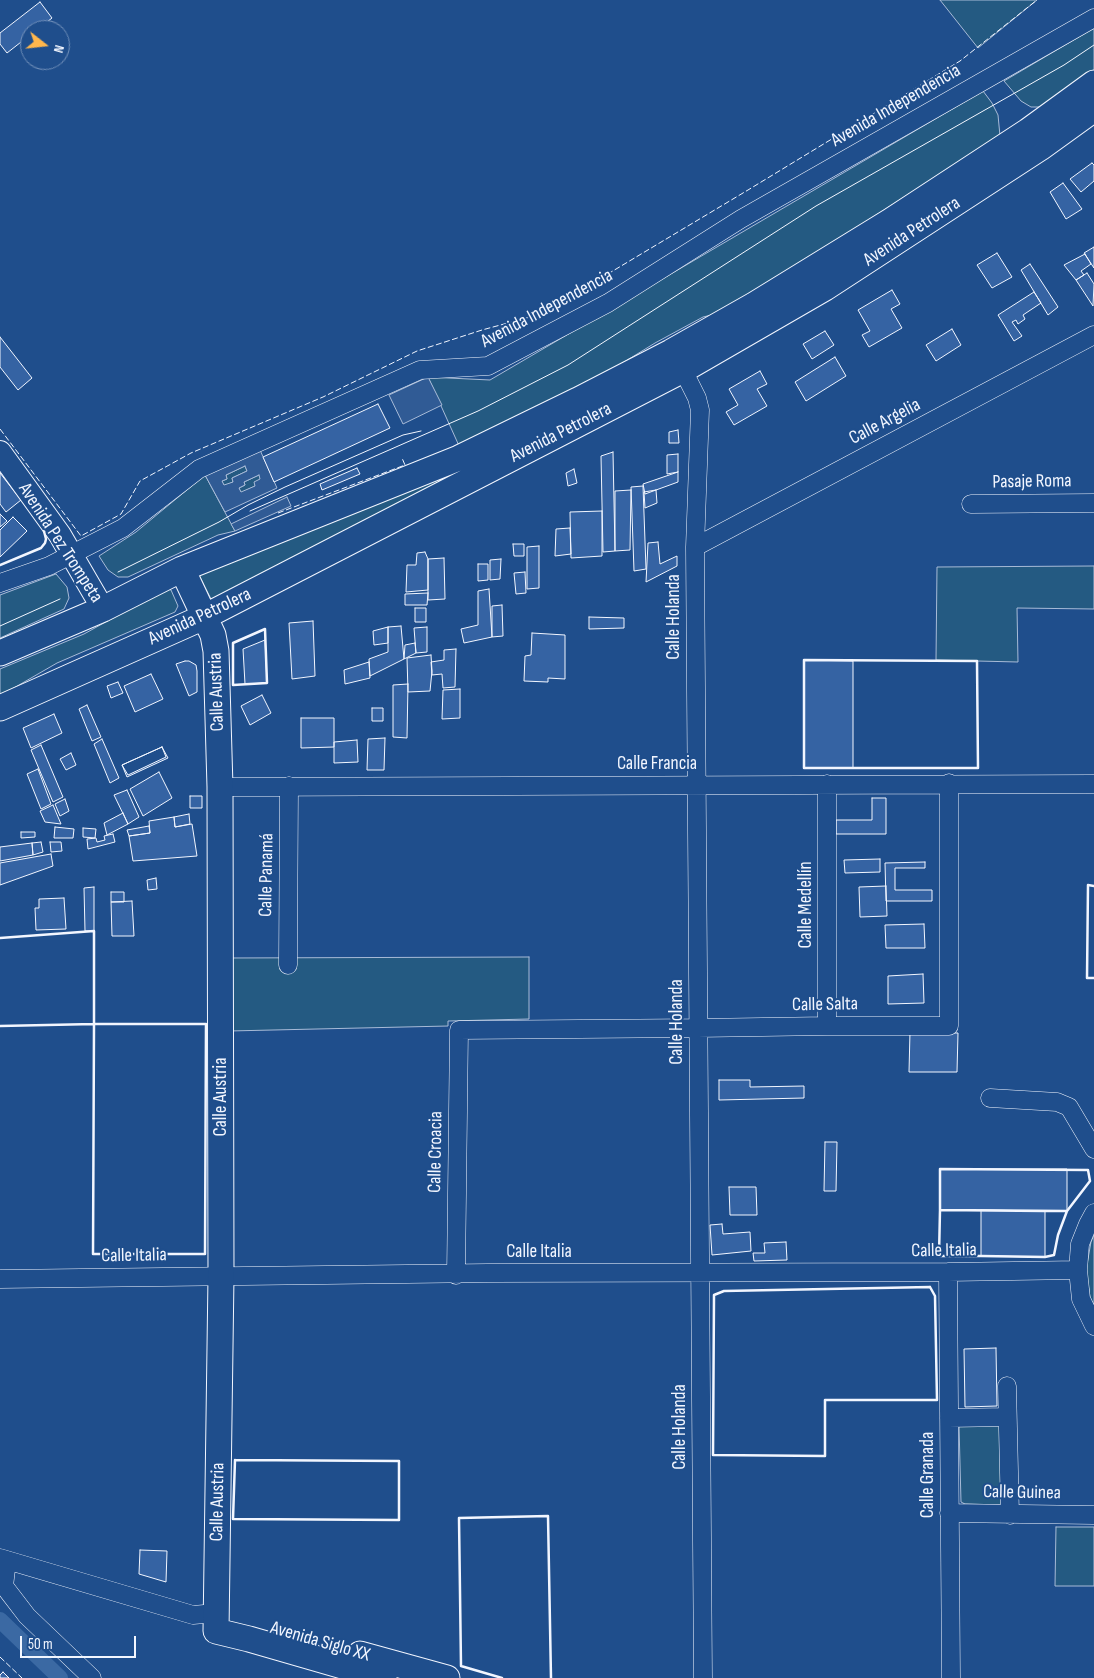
<!DOCTYPE html>
<meta charset="utf-8">
<style>
body{margin:0}
#map{position:relative;width:1094px;height:1678px;overflow:hidden;background:#1f4e8c;font-family:"Sofia Sans Condensed",sans-serif}
canvas{display:block}
.north{position:absolute;left:20px;top:20px;width:50px;height:50px;box-sizing:border-box;background:#1f4e8c;border:1px solid #7391ba;border-radius:50%;rotate:106deg;font-size:14px;font-weight:700;line-height:20px;text-align:center;color:#f2f6ff}
.north::after{content:'';display:block;margin:auto;width:18px;height:22px;background:#ffb74d;clip-path:polygon(50% 0,100% 100%,50% 72%,0 100%)}
.scale{position:absolute;left:20px;top:1636px;width:116px;height:22px;box-sizing:border-box;border:2px solid #f2f6ff;border-top:0;padding-left:6px;font-size:15px;line-height:18px;white-space:nowrap;color:#f2f6ff;-webkit-text-stroke:4px #1f4e8c;paint-order:stroke}
</style>
<div id="map">
<canvas width="1094" height="1678"></canvas>
<div class="north">N</div>
<div class="scale">50 m</div>
</div>
<script>
const g = document.querySelector('canvas').getContext('2d');
g.lineJoin = 'round';
function paint(path, color) {
  g.fillStyle = color;
  g.fill(path, 'evenodd');
}
function toPath(rows) {
  const path = new Path2D();
  for (const r of rows) {
    path.moveTo(r[0], r[1]);
    for (let i = 2; i < r.length; i += 2) path.lineTo(r[i], r[i + 1]);
  }
  return path;
}
function strokePath(path, color, width, dash) {
  g.strokeStyle = color;
  g.lineWidth = width;
  g.lineCap = dash ? 'butt' : 'round';
  g.setLineDash(dash || []);
  g.stroke(path);
}
function drawText(font, color, halo, rows, align = 'center') {
  g.font = font + ' "Sofia Sans Condensed",sans-serif';
  g.lineWidth = 4;
  g.setLineDash([]);
  g.textBaseline = 'middle';
  g.strokeStyle = halo;
  g.fillStyle = color;
  for (const [text, x, y, turn = 0] of rows) {
    g.save();
    g.translate(x, y);
    g.rotate((+turn || 0) * Math.PI / 180);
    g.textAlign = isNaN(turn) ? turn : align;
    if (halo) g.strokeText(text, 0, 0);
    g.fillText(text, 0, 0);
    g.restore();
  }
}
const green = toPath([
 [940,0,1037,0,978,48,940,0],
 [1094,28,1094,72,1046,107,1031,107,1021,101,1004,81,1094,28],
 [983,91,992,103,998,115,1000,136,724,312,703,317,655,343,590,383,460,448,428,377,490,380,983,91],
 [764,315,212,601,198,573,764,315],
 [245,466,247,471,232,478,233,482,224,486,222,481,227,479,226,475,245,466],
 [205,475,235,531,218,535,128,577,118,577,108,570,99,556,136,532,205,475],
 [259,475,261,479,255,486,241,493,239,488,245,485,244,482,259,475],
 [1094,566,1094,609,1017,608,1018,662,936,660,937,567,1094,566],
 [56,574,67,587,69,598,64,609,0,638,0,595,56,574],
 [168,589,171,590,178,606,175,612,57,663,0,696,0,669,84,634,149,598,168,589],
 [529,957,529,1019,448,1021,448,1026,229,1031,228,958,529,957],
 [1094,1235,1094,1306,1090,1297,1086,1270,1091,1242,1094,1235],
 [959,1425,1002,1425,1003,1503,1000,1505,965,1504,961,1502,959,1425],
 [1056,1527,1094,1527,1094,1586,1055,1586,1056,1527]
]);
const parking = toPath([
 [428,377,442,405,403,424,389,395,428,377],
 [260,450,277,488,225,512,205,475,260,450],
 [245,466,247,471,232,478,233,482,224,485,222,481,227,479,226,475,245,466],
 [259,475,260,479,254,482,255,486,241,492,239,488,245,485,244,482,259,475],
 [287,497,291,506,235,531,231,524,287,497]
]);
const canal = toPath([
 [0,1620,60,1678]
]);
const building = toPath([
 [40,2,52,18,37,30,30,30,30,35,7,53,0,44,0,33,40,2],
 [1092,163,1094,165,1094,181,1081,192,1070,179,1092,163],
 [1063,183,1082,209,1066,219,1050,192,1063,183],
 [1094,247,1094,268,1084,253,1094,247],
 [997,253,1012,277,992,288,977,265,997,253],
 [1085,254,1091,264,1081,271,1084,275,1076,280,1064,265,1085,254],
 [1030,264,1058,307,1048,315,1021,270,1030,264],
 [1087,273,1094,284,1093,306,1076,280,1087,273],
 [892,290,900,304,891,309,902,328,869,347,862,335,870,331,858,310,892,290],
 [1034,292,1041,303,1023,315,1025,319,1018,324,1016,320,1012,322,1022,336,1014,341,998,315,1034,292],
 [952,329,961,345,936,361,926,345,952,329],
 [825,331,834,345,812,359,803,344,825,331],
 [0,337,32,378,18,390,0,367,0,337],
 [835,357,846,376,806,401,795,382,835,357],
 [760,371,767,384,757,389,767,406,734,425,726,412,738,405,729,389,760,371],
 [378,404,390,428,274,482,263,457,378,404],
 [678,430,679,443,669,443,669,432,678,430],
 [613,452,615,551,603,552,601,456,613,452],
 [678,454,678,472,667,474,667,455,678,454],
 [357,468,360,474,322,490,320,484,357,468],
 [574,469,577,483,568,486,566,473,574,469],
 [678,472,678,482,645,494,643,484,678,472],
 [0,473,21,500,6,512,0,504,0,473],
 [643,486,646,569,634,571,631,487,643,486],
 [631,490,630,550,615,551,615,491,631,490],
 [656,490,657,503,645,508,644,492,656,490],
 [602,511,602,556,571,558,570,512,602,511],
 [0,514,7,521,0,527,0,514],
 [13,517,27,531,0,557,0,530,13,517],
 [570,528,571,554,555,556,556,529,570,528],
 [658,542,660,564,677,556,677,566,646,582,648,543,658,542],
 [513,544,524,544,524,556,514,556,513,544],
 [539,546,539,588,527,589,527,547,539,546],
 [425,552,428,559,428,590,406,592,407,565,416,565,417,553,425,552],
 [444,558,445,599,428,600,428,559,444,558],
 [501,559,500,579,490,580,490,560,501,559],
 [478,564,488,564,488,580,478,581,478,564],
 [525,572,526,593,516,594,514,573,525,572],
 [489,589,492,637,464,643,461,629,478,625,478,591,489,589],
 [428,593,427,605,405,605,405,594,428,593],
 [502,605,503,636,492,637,492,606,502,605],
 [415,608,426,608,426,622,415,622,415,608],
 [589,617,624,618,624,628,589,629,589,617],
 [313,621,315,676,292,679,289,623,313,621],
 [401,626,404,659,370,676,369,659,388,652,388,627,401,626],
 [388,627,388,643,374,645,373,631,388,627],
 [427,627,427,652,416,653,414,628,427,627],
 [532,633,565,635,565,679,548,678,548,682,524,681,525,656,531,655,532,633],
 [265,640,267,683,245,684,243,649,265,640],
 [415,643,416,653,404,659,405,645,415,643],
 [456,649,455,687,443,688,442,674,432,675,431,662,444,660,444,650,456,649],
 [431,655,432,671,430,691,408,692,407,658,431,655],
 [804,660,853,661,853,768,804,768,804,660],
 [185,661,189,661,196,665,197,671,197,692,189,696,176,664,185,661],
 [369,662,370,678,345,684,344,670,369,662],
 [151,674,163,699,135,712,124,686,151,674],
 [118,682,123,693,111,698,107,686,118,682],
 [408,684,407,738,393,737,393,685,408,684],
 [460,689,460,718,442,719,443,690,460,689],
 [262,695,271,713,250,725,241,706,262,695],
 [87,705,101,737,92,741,79,709,87,705],
 [372,708,383,708,383,721,372,721,372,708],
 [54,714,62,733,31,748,23,728,54,714],
 [301,718,334,718,334,747,301,748,301,718],
 [385,738,384,770,367,770,368,739,385,738],
 [102,739,119,778,110,783,94,744,102,739],
 [357,740,358,762,334,763,334,742,357,740],
 [41,745,63,797,53,802,31,750,41,745],
 [162,747,168,758,127,777,122,765,162,747],
 [162,747,166,757,128,775,122,765,162,747],
 [71,753,76,765,66,770,60,759,71,753],
 [38,769,51,804,41,809,27,774,38,769],
 [159,772,172,798,143,816,130,789,159,772],
 [127,790,139,817,128,824,114,795,127,790],
 [190,796,202,796,202,808,190,808,190,796],
 [872,798,886,798,886,834,836,834,836,820,872,820,872,798],
 [65,799,69,811,60,816,55,804,65,799],
 [53,805,61,824,45,822,40,811,53,805],
 [123,813,128,824,107,835,104,823,123,813],
 [189,814,190,824,175,827,174,817,189,814],
 [174,817,175,827,192,824,197,856,133,861,129,836,150,833,149,821,174,817],
 [149,826,150,833,129,836,127,830,149,826],
 [55,827,74,829,73,838,54,838,55,827],
 [83,828,96,829,95,838,83,837,83,828],
 [21,832,35,832,35,837,21,838,21,832],
 [113,834,115,842,88,849,87,839,96,838,97,842,105,840,104,836,113,834],
 [41,842,43,852,33,855,32,843,41,842],
 [50,842,61,842,62,851,51,852,50,842],
 [32,843,33,855,0,861,0,847,32,843],
 [51,854,53,866,0,885,0,863,51,854],
 [880,859,880,872,845,873,844,860,880,859],
 [925,862,925,868,895,868,895,890,932,890,932,901,886,901,885,863,925,862],
 [156,878,157,889,148,890,147,880,156,878],
 [886,886,887,916,860,917,859,887,886,886],
 [94,887,94,931,85,931,84,888,94,887],
 [111,892,124,892,124,902,111,902,111,892],
 [64,898,66,929,36,930,35,908,39,908,39,899,64,898],
 [132,901,134,936,112,936,111,902,132,901],
 [924,924,925,948,886,948,885,925,924,924],
 [923,974,924,1003,888,1004,888,976,923,974],
 [910,1032,958,1033,957,1072,909,1072,910,1032],
 [719,1080,750,1080,750,1087,804,1086,804,1098,719,1100,719,1080],
 [825,1142,837,1142,836,1191,824,1191,825,1142],
 [940,1169,1067,1169,1067,1211,940,1210,940,1169],
 [729,1187,756,1187,757,1215,730,1215,729,1187],
 [981,1210,1045,1211,1045,1257,981,1256,981,1210],
 [722,1224,723,1234,750,1232,751,1251,712,1255,710,1225,722,1224],
 [786,1242,787,1260,754,1261,753,1253,765,1253,764,1243,786,1242],
 [996,1348,997,1406,965,1407,964,1349,996,1348],
 [140,1550,167,1551,166,1582,139,1574,140,1550],
 [3,1672,9,1678,0,1678,0,1675,3,1672]
]);
const minor = toPath([
 [683,370,697,398,700,410,695,547,703,1678],
 [971,504,1094,503],
 [695,547,1094,335],
 [0,583,49,566,123,528,199,469,420,370,488,366,608,303,741,219,1094,18],
 [827,784,827,1026],
 [220,787,1094,784],
 [288,965,289,786],
 [990,1098,1057,1102,1069,1107,1094,1149],
 [1094,1213,1088,1224,1080,1244,1078,1270,1081,1299,1094,1326],
 [948,1272,951,1678],
 [456,1275,459,1030,698,1028,827,1026,949,1026,949,783],
 [0,1279,488,1273,948,1272,1078,1270],
 [1007,1386,1010,1515],
 [949,1418,1007,1417],
 [949,1513,1094,1515],
 [0,1558,193,1615,216,1613],
 [7,1561,4,1586,27,1616,92,1678]
]);
const major = toPath([
 [0,452,60,535,103,609]
]);
const highway = toPath([
 [182,569,213,635,216,651,220,787,221,1276,216,1631,249,1639,384,1678],
 [0,653,103,609,182,569,459,458,578,400,671,352,754,305,889,222,1028,131,1094,83],
 [0,708,204,617,683,370,825,288,1040,148,1094,109],
 [360,1654,447,1678]
]);
const tram = toPath([
 [250,511,478,411,568,365,816,206,1064,65,1094,45],
 [118,572,219,522,248,505,285,487,403,435,421,431],
 [0,626,60,599]
]);
const fence = toPath([
 [0,429,81,536,121,514,140,481,191,453,323,397,417,351,482,330,541,314,748,190,960,61,1037,0],
 [278,513,405,465,402,458],
 [0,1657,22,1678]
]);
const wall = toPath([
 [0,565,41,548,45,543,46,539,44,531],
 [265,629,267,683,233,685,233,643,265,629],
 [804,660,977,661,978,768,804,768,804,660],
 [1094,886,1088,885,1087,978,1094,978],
 [0,938,94,931,94,1024,0,1026],
 [94,1024,206,1024,205,1254,93,1254,94,1024],
 [940,1169,1088,1170,1090,1181,1067,1211,940,1210,940,1169],
 [940,1210,1045,1211,1067,1211,1058,1235,1054,1255,1045,1257,981,1256,939,1256,940,1210],
 [930,1287,935,1296,937,1400,825,1400,825,1456,713,1455,714,1295,724,1291,930,1287],
 [235,1460,399,1461,399,1520,233,1519,235,1460],
 [502,1678,461,1666,459,1518,548,1516,551,1678]
]);
const streetNames = [
 ["Avenida Independencia",896,106,-30],
 ["Avenida Petrolera",912,232,-33],
 ["Avenida Independencia",547,309,-28],
 ["Calle Argelia",885,422,-28],
 ["Avenida Petrolera",561,433,-27],
 ["Pasaje Roma",1032,482,-1],
 ["Avenida Pez Trompeta",60,543,57],
 ["Avenida Petrolera",200,617,-25],
 ["Calle Holanda",674,617,-90],
 ["Calle Austria",217,692,-92],
 ["Calle Francia",657,764],
 ["Calle Panamá",267,875,-89],
 ["Calle Medellín",806,905,-90],
 ["Calle Salta",825,1005,-1],
 ["Calle Holanda",677,1022,-90],
 ["Calle Austria",221,1097,-90],
 ["Calle Croacia",436,1152,-89],
 ["Calle Italia",944,1251,-1],
 ["Calle Italia",539,1252],
 ["Calle Italia",134,1256,-1],
 ["Calle Holanda",680,1427,-90],
 ["Calle Granada",928,1475,-90],
 ["Calle Guinea",1022,1493,1],
 ["Calle Austria",218,1502,-89],
 ["Avenida Siglo XX",320,1642,16]
];
paint(green, '#245a82');
strokePath(green, '#a8bbd7', 1);
paint(parking, '#305b95');
strokePath(parking, '#a8bbd7', 1);
strokePath(canal, '#3b69a3', 16);
paint(building, '#3563a3');
strokePath(building, '#f2f6ff', 1);
strokePath(minor, '#f2f6ff', 19);
strokePath(major, '#f2f6ff', 24);
strokePath(highway, '#f2f6ff', 27);
strokePath(minor, '#1f4e8c', 18);
strokePath(major, '#1f4e8c', 22);
strokePath(highway, '#1f4e8c', 25);
strokePath(tram, '#f2f6ff', 1);
strokePath(fence, '#f2f6ff', 1, [6, 2.5]);
strokePath(wall, '#f2f6ff', 2.5);
drawText('19px', '#f2f6ff', '#1f4e8c', streetNames);
</script>
